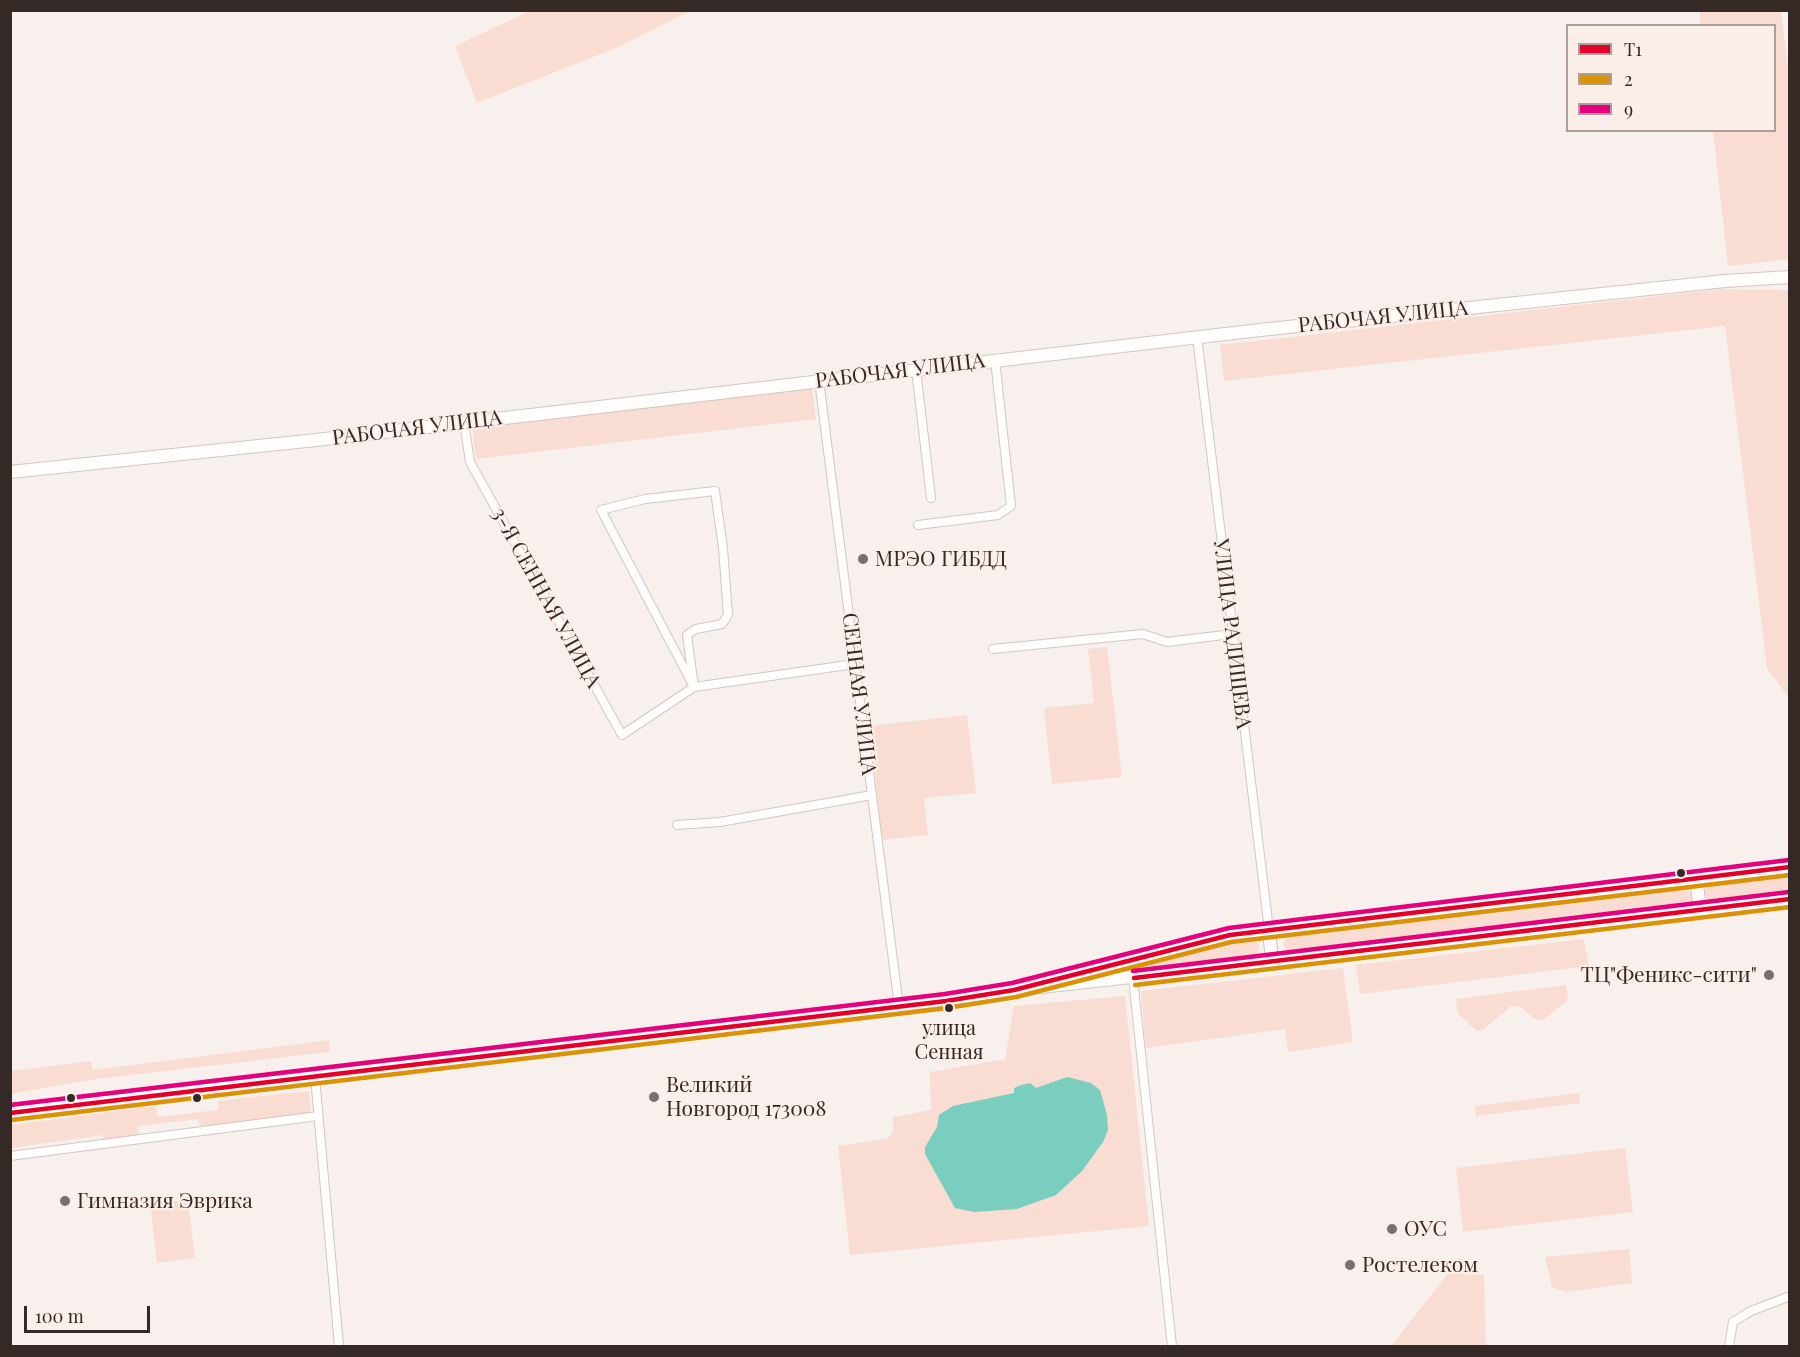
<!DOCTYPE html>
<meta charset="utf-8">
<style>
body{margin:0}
#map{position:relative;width:1800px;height:1357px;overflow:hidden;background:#f7f0ed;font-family:"Playfair Display",serif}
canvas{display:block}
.frame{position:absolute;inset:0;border:12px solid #352925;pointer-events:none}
.legend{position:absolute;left:1566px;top:24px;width:210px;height:108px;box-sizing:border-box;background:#fbeee9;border:2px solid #ac9f9b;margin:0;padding:8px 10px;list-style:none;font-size:18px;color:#352925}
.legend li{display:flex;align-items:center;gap:12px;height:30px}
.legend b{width:30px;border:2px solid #ac9f9b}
.scale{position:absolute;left:24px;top:1306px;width:126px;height:27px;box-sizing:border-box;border:3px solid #352925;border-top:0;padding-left:8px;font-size:18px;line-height:21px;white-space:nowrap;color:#352925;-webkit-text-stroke:4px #fbeee9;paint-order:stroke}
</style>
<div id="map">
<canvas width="1800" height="1357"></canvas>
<div class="frame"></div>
<ul class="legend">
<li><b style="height:8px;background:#e4002b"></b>Т1</li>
<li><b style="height:8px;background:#da9306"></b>2</li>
<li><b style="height:8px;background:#e5007d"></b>9</li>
</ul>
<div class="scale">100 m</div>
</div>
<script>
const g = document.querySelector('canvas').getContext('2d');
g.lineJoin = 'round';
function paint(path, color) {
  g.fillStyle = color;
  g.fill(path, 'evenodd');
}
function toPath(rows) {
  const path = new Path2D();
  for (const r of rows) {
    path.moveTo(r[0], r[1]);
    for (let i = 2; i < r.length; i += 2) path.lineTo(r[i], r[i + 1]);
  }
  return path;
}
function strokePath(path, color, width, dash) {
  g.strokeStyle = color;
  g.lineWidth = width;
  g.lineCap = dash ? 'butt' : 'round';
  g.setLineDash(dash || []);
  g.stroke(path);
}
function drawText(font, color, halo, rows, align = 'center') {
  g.font = font + ' "Playfair Display",serif';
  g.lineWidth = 4.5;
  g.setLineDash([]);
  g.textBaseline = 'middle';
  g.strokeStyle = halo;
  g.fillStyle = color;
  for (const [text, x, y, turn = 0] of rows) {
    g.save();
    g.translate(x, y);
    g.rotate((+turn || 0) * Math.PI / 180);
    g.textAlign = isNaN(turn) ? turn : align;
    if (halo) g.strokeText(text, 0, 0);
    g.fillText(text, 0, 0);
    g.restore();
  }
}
const green = toPath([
 [532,10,690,10,690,11,616,48,477,103,455,46],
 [1699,11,1781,11,1790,84,1789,259,1728,266,1713,131,1774,130,1774,26,1701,25],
 [1721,289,1789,290,1789,698,1767,668,1725,326,1224,381,1220,345],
 [812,388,816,419,476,459,472,427],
 [1107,647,1122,777,1052,784,1044,708,1094,703,1088,649],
 [967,715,976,793,924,798,928,835,882,840,870,726],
 [1789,872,1789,895,1710,904,1704,893,1709,882],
 [1687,885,1693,896,1690,908,1292,956,1283,944,1289,932],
 [1251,938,1259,944,1258,957,1076,980,1223,942],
 [1584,939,1589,966,1360,994,1356,965],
 [1343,968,1353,1042,1288,1052,1285,1029,1146,1048,1141,991],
 [1566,985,1568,1000,1543,1020,1535,1019,1520,1007,1511,1006,1483,1030,1477,1031,1458,1014,1456,999],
 [1125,996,1149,1226,850,1255,838,1146,888,1138,893,1132,893,1117,931,1110,930,1072,1005,1059,1014,1006],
 [330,1040,329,1052,96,1079,11,1094,11,1071,91,1061,93,1070],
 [309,1091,311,1115,200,1129,199,1119,138,1126,139,1136,104,1140,103,1135,11,1148,10,1125,156,1106,157,1117,218,1110,218,1101],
 [1579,1093,1580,1103,1476,1116,1475,1106],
 [1625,1148,1633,1212,1463,1232,1456,1168],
 [188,1200,195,1258,157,1263,150,1204],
 [1629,1249,1632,1283,1566,1292,1552,1287,1545,1257],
 [1460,1258,1463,1274,1484,1275,1486,1346,1391,1346]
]);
const water = toPath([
 [1067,1077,1091,1083,1100,1090,1107,1115,1108,1130,1103,1142,1082,1171,1056,1195,1017,1209,974,1212,955,1208,925,1154,925,1147,937,1127,939,1115,953,1106,1014,1093,1014,1088,1021,1085,1030,1083,1036,1088]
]);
const street = toPath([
 [1197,337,1269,930],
 [916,369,931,498],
 [819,380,899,1007],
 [464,422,470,462,622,735,694,687,855,664],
 [715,491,723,548,728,615,722,624,696,629,687,635,694,687,601,510,645,499,715,491],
 [918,525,998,515,1011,506,995,360],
 [993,649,1143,634,1167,642,1232,634],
 [677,825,720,822,872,795],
 [1133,978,1172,1346],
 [315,1077,339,1346],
 [10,1156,318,1116],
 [1729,1346,1733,1322,1751,1311,1790,1296]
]);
const secondary = toPath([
 [10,472,316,440,1260,330,1725,281,1790,277]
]);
const primary = toPath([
 [1696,878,1700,909],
 [1269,930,1272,962],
 [1042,982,1230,935,1790,867],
 [10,1113,667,1036,1014,990,1347,953,1790,899]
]);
const bus1 = toPath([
 [1134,978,1790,899],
 [10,1113,946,1001,1014,990,1230,935,1790,867]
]);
const bus2 = toPath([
 [1135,985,1790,907],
 [11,1120,947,1008,1016,997,1231,942,1790,875]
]);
const bus3 = toPath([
 [1133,971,1789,892],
 [10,1105,945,994,1012,983,1229,928,1789,860]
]);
const markers = [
 [863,559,6,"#796f6b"],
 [1681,873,5,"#352925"],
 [1769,975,6,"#796f6b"],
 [949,1008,5,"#352925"],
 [654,1097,6,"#796f6b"],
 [71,1098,5,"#352925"],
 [197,1098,5,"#352925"],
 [65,1201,6,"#796f6b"],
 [1392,1229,6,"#796f6b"],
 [1350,1265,6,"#796f6b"]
];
const busNames = [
 ["улица",949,1029],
 ["Сенная",949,1053]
];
const streetNames = [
 ["РАБОЧАЯ УЛИЦА",1383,317,-6],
 ["РАБОЧАЯ УЛИЦА",900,371,-7],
 ["РАБОЧАЯ УЛИЦА",417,428,-7],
 ["3-Я СЕННАЯ УЛИЦА",546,598,61],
 ["УЛИЦА РАДИЩЕВА",1232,634,83],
 ["СЕННАЯ УЛИЦА",859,694,83]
];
const poiNames = [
 ["МРЭО ГИБДД",875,559],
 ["ТЦ\"Феникс-сити\"",1757,975,"right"],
 ["Великий",666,1085],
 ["Новгород 173008",666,1109],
 ["Гимназия Эврика",77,1201],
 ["ОУС",1404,1229],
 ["Ростелеком",1362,1265]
];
paint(green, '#f9dcd2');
paint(water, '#7acec0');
strokePath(street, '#d0c7c4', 10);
strokePath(secondary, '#d0c7c4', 14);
strokePath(primary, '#d0c7c4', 14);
strokePath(street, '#fefdfc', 8);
strokePath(secondary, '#fefdfc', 12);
strokePath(primary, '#fefdfc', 12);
strokePath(bus1, '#e4002b', 4.5);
strokePath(bus2, '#da9306', 4.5);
strokePath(bus3, '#e5007d', 4.5);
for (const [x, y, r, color] of markers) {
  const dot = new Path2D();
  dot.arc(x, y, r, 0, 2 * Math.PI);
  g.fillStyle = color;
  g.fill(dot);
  strokePath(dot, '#fbeee9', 2);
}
drawText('20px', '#352925', '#fbeee9', busNames);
drawText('21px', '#352925', '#fbeee9', streetNames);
drawText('21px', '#352925', '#fbeee9', poiNames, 'left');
</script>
